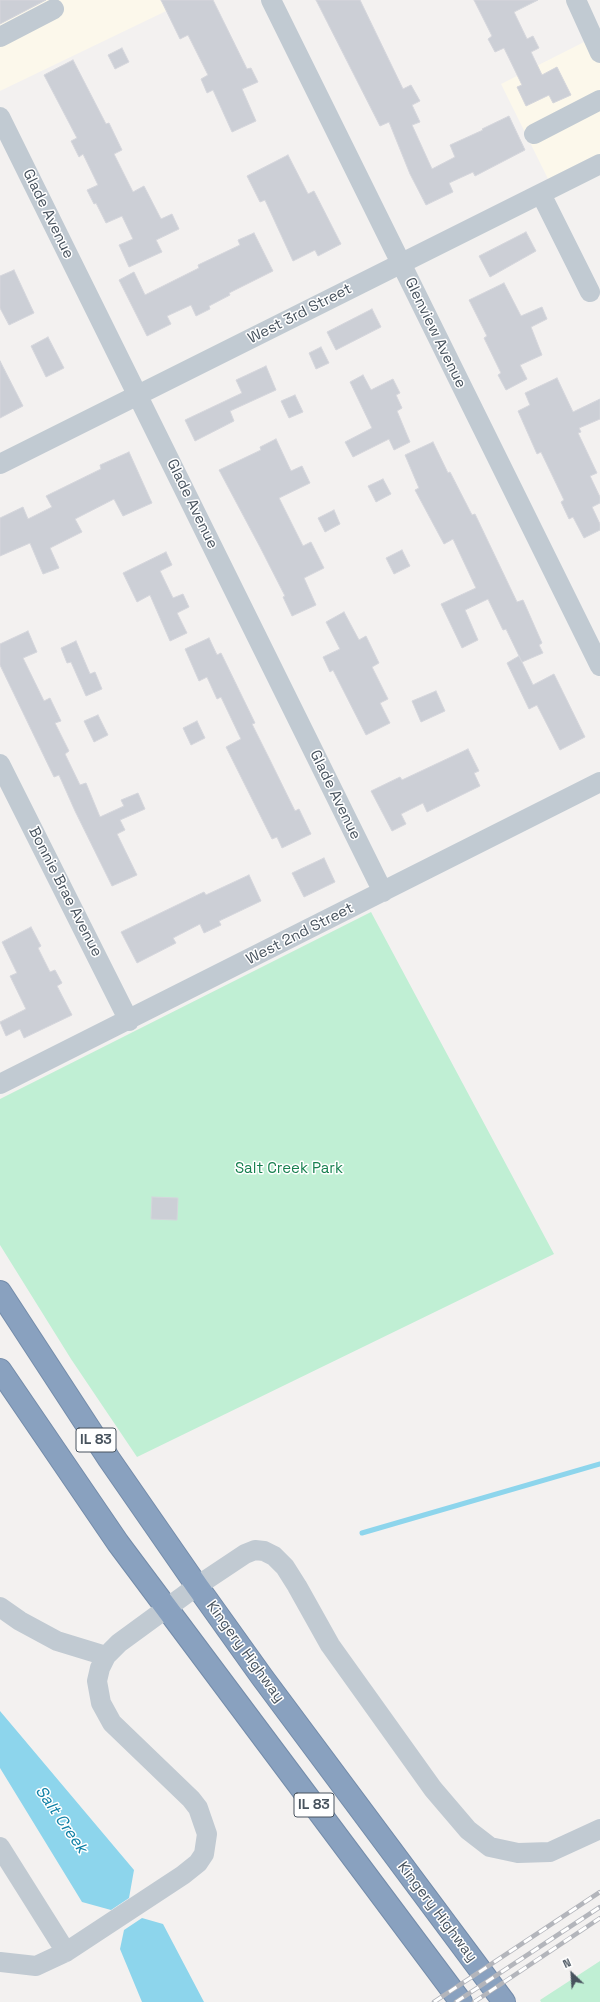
<!DOCTYPE html>
<style>
body{margin:0}
#map{position:relative;width:600px;height:2002px;overflow:hidden;background:#f3f1f0;font-family:"Space Grotesk",sans-serif}
canvas{display:block}
.north{position:absolute;left:552px;top:1954px;width:40px;height:40px;-webkit-text-stroke:3px #fff;paint-order:stroke;rotate:335deg;font-size:11px;font-weight:700;line-height:16px;text-align:center;color:#48535e}
.north::after{content:'';display:block;margin:auto;width:14px;height:18px;background:#48535e;clip-path:polygon(50% 0,100% 100%,50% 72%,0 100%)}
</style>
<div id="map">
<canvas width="600" height="2002"></canvas>
<div class="north">N</div>
</div>
<script>
const g = document.querySelector('canvas').getContext('2d');
g.lineJoin = 'round';
function paint(path, color) {
  g.fillStyle = color;
  g.fill(path, 'evenodd');
}
function toPath(rows) {
  const path = new Path2D();
  for (const r of rows) {
    path.moveTo(r[0], r[1]);
    for (let i = 2; i < r.length; i += 2) path.lineTo(r[i], r[i + 1]);
  }
  return path;
}
function strokePath(path, color, width, dash) {
  g.strokeStyle = color;
  g.lineWidth = width;
  g.lineCap = dash ? 'butt' : 'round';
  g.setLineDash(dash || []);
  g.stroke(path);
}
function drawText(font, color, halo, rows, align = 'center') {
  g.font = font + ' "Space Grotesk",sans-serif';
  g.lineWidth = 3;
  g.setLineDash([]);
  g.textBaseline = 'middle';
  g.strokeStyle = halo;
  g.fillStyle = color;
  for (const [text, x, y, turn = 0] of rows) {
    g.save();
    g.translate(x, y);
    g.rotate((+turn || 0) * Math.PI / 180);
    g.textAlign = isNaN(turn) ? turn : align;
    if (halo) g.strokeText(text, 0, 0);
    g.fillText(text, 0, 0);
    g.restore();
  }
}
const commercial = toPath([
 [0,0,189,0,0,91],
 [590,39,600,61,600,172,555,193,501,84]
]);
const green = toPath([
 [371,912,554,1254,137,1457,71,1359,0,1245,0,1099],
 [600,1961,600,2002,541,2002,540,2000]
]);
const water = toPath([
 [0,1711,134,1870,129,1898,111,1910,82,1902,0,1768],
 [142,1918,163,1924,204,2002,142,2002,120,1949,124,1930]
]);
const stream = toPath([
 [362,1533,600,1464]
]);
const building = toPath([
 [0,0,46,0,0,24,0,0],
 [161,0,213,0,247,69,251,68,258,82,242,89,256,121,232,132,213,90,207,93,201,79,208,75,188,35,180,39,161,0],
 [316,0,360,0,403,89,411,85,420,101,412,105,420,122,412,125,432,169,455,157,450,145,483,130,482,129,509,116,525,150,475,176,473,172,449,183,453,192,426,205,410,174,389,122,380,126,316,0],
 [474,0,538,0,514,12,527,39,533,36,539,48,531,52,542,75,557,67,571,95,553,103,549,95,526,106,517,87,522,85,504,48,495,52,488,39,492,36,474,0],
 [122,48,129,62,115,69,108,55,122,48],
 [73,60,106,124,109,123,122,150,114,154,133,192,144,186,161,219,172,214,179,229,156,240,162,252,129,267,119,245,133,239,122,216,106,223,96,203,94,204,87,190,98,185,83,154,79,157,71,141,77,138,44,75,73,60],
 [288,155,308,194,314,191,341,244,318,256,315,250,293,261,265,200,260,202,247,176,288,155],
 [526,232,536,251,490,277,479,256,526,232],
 [254,233,273,271,229,293,230,295,209,306,210,309,196,316,191,305,167,316,171,324,147,336,119,280,134,272,145,295,199,268,198,265,240,245,238,240,254,233],
 [14,270,34,313,9,325,0,308,0,276,14,270],
 [504,283,521,316,542,307,547,319,531,327,542,355,520,365,527,379,506,390,498,375,501,373,484,338,487,336,469,300,504,283],
 [372,309,381,327,336,350,327,332,372,309],
 [48,337,64,368,46,377,31,346,48,337],
 [321,347,329,363,316,369,309,353,321,347],
 [0,361,23,406,0,418,0,361],
 [266,366,276,390,230,411,234,421,195,441,185,420,242,393,236,380,266,366],
 [363,375,371,390,393,379,400,393,396,395,402,408,397,411,410,442,394,450,389,439,353,457,345,442,372,428,350,382,363,375],
 [557,378,573,412,600,399,600,419,579,428,581,432,578,433,597,473,590,476,600,497,600,503,592,507,600,524,600,530,584,538,573,517,569,519,561,502,564,500,541,452,537,454,518,411,530,405,525,393,557,378],
 [295,395,303,412,289,418,281,401,295,395],
 [276,439,291,471,302,466,310,483,279,498,303,546,311,542,324,568,304,578,316,605,292,616,283,597,285,596,260,547,219,470,261,450,260,447,276,439],
 [433,442,448,473,450,472,472,515,475,514,517,602,523,600,542,643,539,645,543,653,522,662,506,629,503,630,488,599,465,610,478,640,462,648,441,604,476,588,453,539,444,544,415,490,419,488,405,455,433,442],
 [129,452,152,503,123,516,114,499,75,519,82,532,50,548,59,568,43,574,30,543,0,556,0,518,23,507,28,519,52,507,46,496,101,469,100,465,129,452],
 [383,479,391,494,376,502,368,486,383,479],
 [334,510,340,524,325,532,318,518,334,510],
 [402,550,410,566,394,574,386,558,402,550],
 [166,552,172,565,160,571,173,598,183,594,189,607,177,613,187,633,170,641,150,595,137,602,123,573,166,552],
 [344,612,359,640,366,636,379,663,372,667,388,699,380,703,390,723,366,735,333,670,330,672,323,657,340,649,326,622,344,612],
 [28,631,37,652,23,658,44,701,50,698,61,721,55,723,69,751,65,754,80,785,86,783,100,817,124,806,121,800,138,793,145,809,120,820,125,830,117,834,137,875,112,886,75,811,59,775,54,777,0,665,0,644,28,631],
 [209,638,217,655,221,653,255,723,252,724,269,758,295,811,299,809,311,834,282,848,277,837,272,839,226,747,241,739,221,697,217,699,207,677,199,681,185,649,209,638],
 [76,641,90,674,95,672,102,689,86,696,71,662,67,663,61,648,76,641],
 [519,656,533,685,554,674,585,737,560,750,537,705,529,709,507,663,519,656],
 [436,691,445,711,421,722,412,701,436,691],
 [98,715,108,735,94,742,84,721,98,715],
 [197,721,205,738,191,745,183,728,197,721],
 [468,749,479,771,474,773,480,786,427,812,423,803,401,814,406,824,392,831,371,791,400,777,402,780,468,749],
 [324,858,335,882,304,897,292,873,324,858],
 [249,875,261,901,219,921,221,925,204,933,200,924,173,938,176,943,137,963,121,932,204,892,206,895,249,875],
 [31,927,41,946,38,948,50,972,55,970,62,983,57,986,72,1015,24,1038,20,1029,6,1036,0,1022,26,1009,10,976,17,973,2,942,31,927],
 [152,1197,178,1198,177,1220,151,1219,152,1197]
]);
const minor = toPath([
 [271,0,600,666],
 [576,0,600,53],
 [0,37,54,9],
 [0,117,383,892],
 [534,134,600,100],
 [541,194,590,292],
 [0,464,600,164],
 [0,764,129,1021],
 [0,1084,600,782],
 [0,1607,20,1621,57,1641,106,1656],
 [0,1847,66,1952],
 [0,1962,36,1966,66,1952,183,1875,198,1863,204,1854,207,1834,198,1808,191,1799,112,1723,101,1703,97,1681,100,1668,106,1656,119,1643,197,1586,245,1554,255,1550,264,1551,274,1556,285,1567,297,1586,330,1645,433,1789,468,1830,490,1847,518,1853,550,1852,600,1829]
]);
const highway = toPath([
 [0,1292,109,1459,197,1586,262,1677,504,2002],
 [0,1370,118,1543,461,2002]
]);
const rail = toPath([
 [434,2002,600,1892],
 [456,2002,600,1907],
 [474,2002,600,1918]
]);
const shields = [
 [96,1440,40],
 [314,1805,40]
];
const shieldNames = [
 ["IL 83",96,1440],
 ["IL 83",314,1805]
];
const streetNames = [
 ["Glade Avenue",48,214,64],
 ["West 3rd Street",300,314,-27],
 ["Glenview Avenue",435,333,64],
 ["Glade Avenue",192,504,64],
 ["Glade Avenue",335,795,64],
 ["Bonnie Brae Avenue",65,892,63],
 ["West 2nd Street",300,934,-27],
 ["Kingery Highway",245,1652,54],
 ["Kingery Highway",437,1912,53]
];
const parkNames = [
 ["Salt Creek Park",289,1169]
];
const waterNames = [
 ["Salt Creek",61,1820,55]
];
paint(commercial, '#fcf8eb');
paint(green, '#c0efd4');
paint(water, '#8dd5ec');
strokePath(stream, '#8dd5ec', 5);
paint(building, '#cccfd6');
strokePath(building, '#d5d6dc', 1);
strokePath(highway, '#748caa', 24);
strokePath(minor, '#c1cad2', 20);
strokePath(highway, '#89a1bf', 22);
strokePath(rail, '#b3b5bb', 4.5);
strokePath(rail, '#fff', 3, [9]);
for (const [x, y, w] of shields) {
  const box = new Path2D();
  box.roundRect(x - w / 2, y - 12, w, 24, 3);
  g.fillStyle = '#fff';
  g.fill(box);
  strokePath(box, '#48535e', 1);
}
drawText('bold 14px', '#48535e', null, shieldNames);
drawText('15px', '#48535e', '#fff', streetNames);
drawText('15px', '#188150', '#fff', parkNames);
drawText('italic 16px', '#0d7fa4', '#fff', waterNames);
</script>
